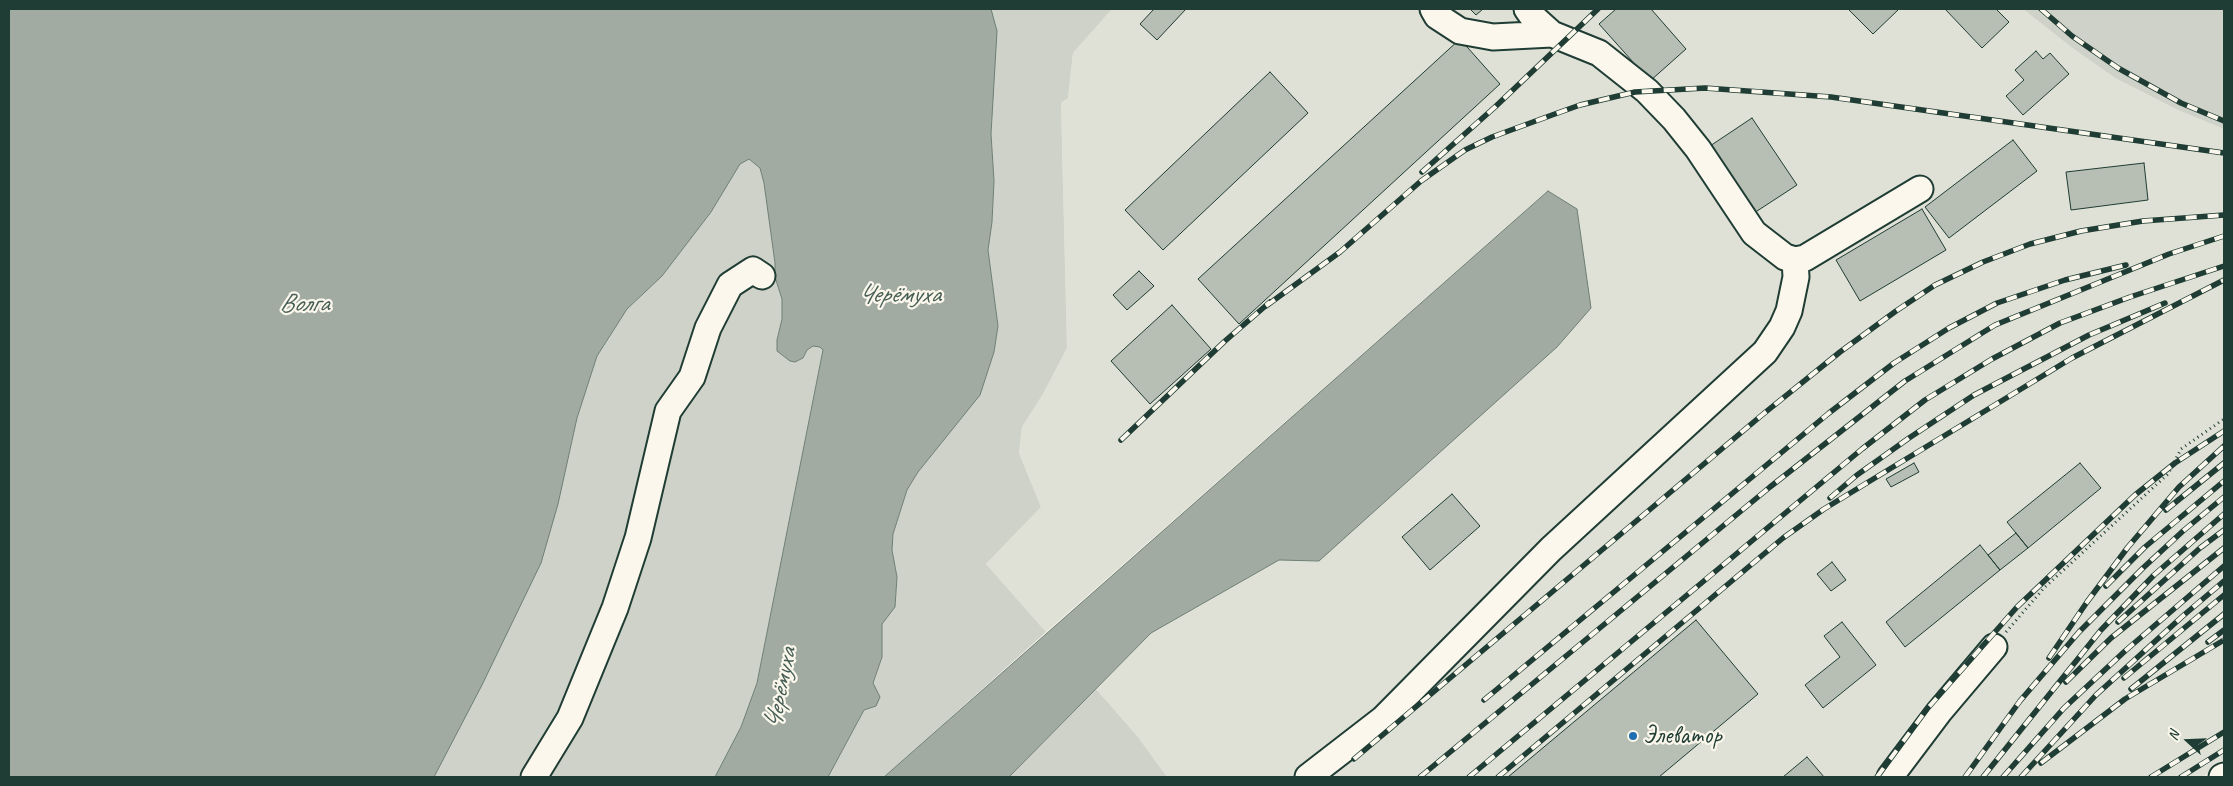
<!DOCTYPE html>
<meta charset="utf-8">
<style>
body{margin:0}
#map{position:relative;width:2233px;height:786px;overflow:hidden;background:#f2f0e5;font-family:Caveat,sans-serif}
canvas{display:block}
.frame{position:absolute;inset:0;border:10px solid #1f3d34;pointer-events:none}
.north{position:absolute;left:2163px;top:716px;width:50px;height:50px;-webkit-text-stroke:4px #fbf7ec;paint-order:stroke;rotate:290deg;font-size:14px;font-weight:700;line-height:20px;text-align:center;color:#1f3d34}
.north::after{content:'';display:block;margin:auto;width:18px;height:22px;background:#1f3d34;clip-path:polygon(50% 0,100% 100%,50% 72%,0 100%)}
</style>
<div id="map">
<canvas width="2233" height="786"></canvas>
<div class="frame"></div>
<div class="north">N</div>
</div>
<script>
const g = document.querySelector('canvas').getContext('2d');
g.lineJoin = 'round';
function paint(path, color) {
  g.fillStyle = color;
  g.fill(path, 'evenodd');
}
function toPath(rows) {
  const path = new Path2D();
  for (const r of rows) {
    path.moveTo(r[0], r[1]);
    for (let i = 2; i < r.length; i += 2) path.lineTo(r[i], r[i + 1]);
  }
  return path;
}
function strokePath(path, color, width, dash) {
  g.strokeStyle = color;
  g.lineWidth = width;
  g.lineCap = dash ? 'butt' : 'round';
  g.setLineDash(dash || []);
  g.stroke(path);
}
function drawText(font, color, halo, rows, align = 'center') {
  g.font = font + ' Caveat,sans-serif';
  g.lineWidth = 4.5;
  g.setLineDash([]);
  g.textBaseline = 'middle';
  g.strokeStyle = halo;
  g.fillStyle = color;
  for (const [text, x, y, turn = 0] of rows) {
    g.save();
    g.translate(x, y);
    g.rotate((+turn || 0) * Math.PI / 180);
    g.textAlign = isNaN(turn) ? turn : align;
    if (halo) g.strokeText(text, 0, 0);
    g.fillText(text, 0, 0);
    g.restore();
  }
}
const built = toPath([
 [1112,9,2023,9,2071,47,2115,78,2178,110,2224,129,2224,764,2202,777,1167,777,1138,737,1096,689,1151,633,1279,560,1319,561,1548,191,1046,632,986,564,1041,507,1019,453,1022,427,1043,394,1067,348,1061,103,1068,98,1073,53]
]);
const green = toPath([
 [991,9,1112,9,1073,53,1068,98,1061,103,1067,348,1043,394,1022,427,1019,453,1041,507,986,564,1046,632,884,777,828,777,864,710,876,706,873,684,882,657,882,624,895,606,897,577,892,550,893,534,907,490,918,472,979,395,994,352,998,326,988,250,992,222,994,181,991,134,993,91],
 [2023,9,2224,9,2224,129,2178,110,2115,78,2071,47],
 [749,159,760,168,764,183,775,263,775,277,782,299,782,319,777,340,778,351,790,361,795,362,803,358,807,350,813,346,820,347,823,350,757,683,741,727,725,761,715,777,434,777,506,633,570,451,577,418,597,356,627,309,662,276,711,212,740,164],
 [1096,689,1138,737,1167,777,1009,777]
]);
const water = toPath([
 [9,9,991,9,997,31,991,134,994,181,992,222,988,250,998,326,994,352,980,395,918,472,907,490,893,534,892,550,897,577,895,607,882,624,882,657,873,683,880,697,876,706,864,710,828,777,715,777,741,727,757,683,823,350,820,347,813,346,807,350,803,358,795,362,790,361,777,351,777,340,782,319,782,299,775,277,775,263,764,183,760,168,749,159,740,164,711,212,662,276,627,309,597,356,577,418,558,504,541,563,482,685,434,777,9,777,9,9],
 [1548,191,1577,209,1591,308,1557,347,1319,561,1279,560,1151,633,1009,777,884,777,1548,191]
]);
const building = toPath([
 [1154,9,1186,9,1157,40,1140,24,1154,9],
 [1470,9,1483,9,1476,15,1470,9],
 [1616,9,1651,9,1686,49,1650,81,1599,24,1616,9],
 [1848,9,1899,9,1873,34,1848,9],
 [1945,9,1996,9,2009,22,1982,48,1945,9],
 [1460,39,1500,84,1239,324,1198,279,1460,39],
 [2036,51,2043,59,2050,53,2069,74,2023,115,2006,96,2024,80,2015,70,2036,51],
 [1270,72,1308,113,1163,250,1125,210,1270,72],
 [1752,118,1797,185,1754,213,1710,146,1752,118],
 [2013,140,2037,171,1949,238,1925,207,2013,140],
 [2144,163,2148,200,2071,210,2066,172,2144,163],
 [1922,209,1946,250,1860,301,1836,260,1922,209],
 [1139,271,1154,286,1127,310,1113,295,1139,271],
 [1172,305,1211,349,1150,404,1111,361,1172,305],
 [1914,463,1919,472,1891,487,1886,479,1914,463],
 [2080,463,2101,488,2028,548,2007,522,2080,463],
 [1452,494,1480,526,1430,570,1402,537,1452,494],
 [2016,533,2028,548,2000,570,1988,555,2016,533],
 [1980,545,2000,570,1905,647,1886,622,1980,545],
 [1832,562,1846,580,1831,591,1817,574,1832,562],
 [1696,620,1758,694,1659,777,1508,777,1696,620],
 [1842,622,1876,665,1823,708,1805,685,1840,657,1824,636,1842,622],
 [1807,757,1824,777,1783,777,1807,757]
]);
const path = toPath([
 [2006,632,2044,588,2168,474,2181,449,2224,419]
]);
const minor = toPath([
 [1433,9,1437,16,1460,31,1493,37,1552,34,1599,53,1647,91,1674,119,1698,149,1754,233,1785,257,1795,260,1805,258,1920,189],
 [1527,9,1532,16,1552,34],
 [534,777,570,718,615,608,638,538,668,411,692,377,708,328,730,285,753,270,762,276],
 [1308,777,1383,719,1551,549,1765,352,1782,327,1789,311,1796,277,1795,260],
 [1890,777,1939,712,1994,647],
 [2222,777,2224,776]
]);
const rail = toPath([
 [2041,9,2072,36,2118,68,2181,103,2224,121],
 [1422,172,1495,107,1598,9],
 [1266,306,1340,252,1421,181,1465,150,1492,137,1552,115,1580,105,1635,92,1705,88,1831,97,2224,153],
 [1121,440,1225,341,1270,302],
 [1830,498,1857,475,1909,438,1974,395,2089,335,2165,303],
 [2166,510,2224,463],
 [2106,586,2145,547,2224,481],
 [2118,622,2200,548,2224,530],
 [2208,642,2224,630],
 [2049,658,2087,602,2128,547,2179,487,2224,446],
 [2124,678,2224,595],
 [2066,682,2111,638,2224,548],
 [2131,689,2224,614],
 [1484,700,1829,413,1894,363,1949,328,1997,303,2065,280,2126,265],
 [1354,759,1762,415,1840,352,1896,311,1935,285,1983,262,2030,244,2081,231,2143,221,2224,215],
 [2041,763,2125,699,2224,640],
 [1420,777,1770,487,1905,381,1995,325,2169,254,2224,236],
 [1469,777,1862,449,1925,400,1992,359,2060,323,2130,297,2224,266],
 [1498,777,1783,538,1824,509,2072,358,2224,280],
 [1877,777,1927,709,2017,607,2135,495,2175,463,2224,431],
 [1965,777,2020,701,2079,632,2143,568,2183,531,2224,497],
 [1983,777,2101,630,2154,575,2224,514],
 [2003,777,2064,708,2125,651,2224,566],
 [2021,777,2096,695,2184,615,2224,581],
 [2151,777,2224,732],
 [2181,777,2224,750]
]);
const markers = [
 [1633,736,5,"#1f6fb2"]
];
const poiNames = [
 ["Элеватор",1643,736]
];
const waterNames = [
 ["Черёмуха",899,295],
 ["Волга",304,304],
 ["Черёмуха",781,689,-79]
];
paint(built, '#e0e1d6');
paint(green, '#cfd2c8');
paint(water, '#a2aba1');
strokePath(water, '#6e7f75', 1);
paint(building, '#b7beb3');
strokePath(building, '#1f3d34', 1);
strokePath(minor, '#1f3d34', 29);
strokePath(path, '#1f3d34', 3, [1, 4]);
strokePath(minor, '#fbf7ec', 25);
strokePath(rail, '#1f3d34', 5.5);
strokePath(rail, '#fbf7ec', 4, [11]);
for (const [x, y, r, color] of markers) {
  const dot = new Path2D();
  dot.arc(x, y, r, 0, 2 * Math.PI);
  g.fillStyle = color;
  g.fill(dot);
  strokePath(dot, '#fbf7ec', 2);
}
drawText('25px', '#1f3d34', '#fbf7ec', poiNames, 'left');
drawText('italic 26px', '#465e55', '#fbf7ec', waterNames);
</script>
